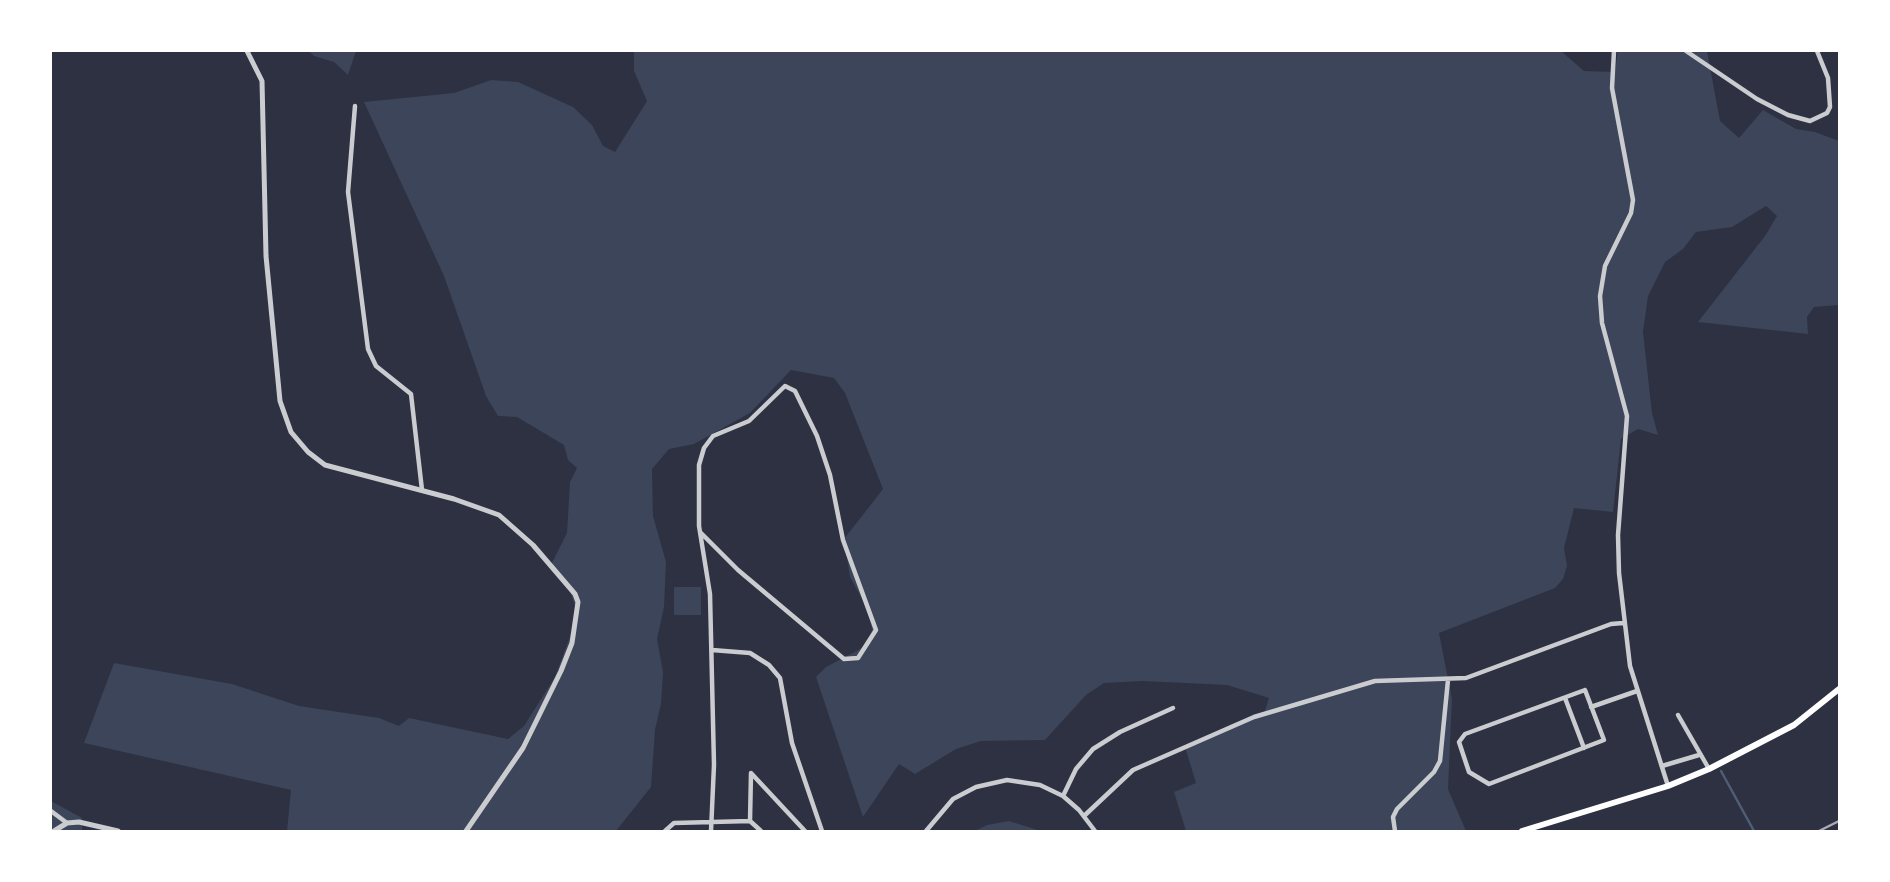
<!DOCTYPE html>
<style>
body{margin:0}
#map{position:relative;width:1890px;height:882px;overflow:hidden;background:#2d3142;font-family:Karla,sans-serif}
canvas{display:block}
.frame{position:absolute;inset:0;border:52px solid #fff;pointer-events:none}
</style>
<div id="map">
<canvas width="1890" height="882"></canvas>
<div class="frame"></div>
</div>
<script>
const g = document.querySelector('canvas').getContext('2d');
g.lineJoin = 'round';
function paint(path, color) {
  g.fillStyle = color;
  g.fill(path, 'evenodd');
}
function toPath(rows) {
  const path = new Path2D();
  for (const r of rows) {
    path.moveTo(r[0], r[1]);
    for (let i = 2; i < r.length; i += 2) path.lineTo(r[i], r[i + 1]);
  }
  return path;
}
function strokePath(path, color, width, dash) {
  g.strokeStyle = color;
  g.lineWidth = width;
  g.lineCap = dash ? 'butt' : 'round';
  g.setLineDash(dash || []);
  g.stroke(path);
}
const green = toPath([
 [309,51,356,51,348,75,334,62,314,56],
 [634,51,1561,51,1584,71,1615,72,1618,51,1707,51,1720,121,1739,138,1763,110,1796,129,1815,132,1839,141,1839,305,1814,307,1807,317,1808,334,1698,322,1765,236,1777,216,1766,206,1732,227,1696,232,1683,249,1665,262,1648,296,1643,332,1652,413,1658,435,1638,429,1621,439,1613,512,1574,508,1564,548,1567,566,1563,579,1555,588,1439,633,1452,699,1448,789,1466,831,1186,831,1174,792,1196,783,1185,747,1232,724,1264,714,1269,698,1227,685,1143,681,1104,683,1086,695,1045,740,981,741,956,749,915,774,899,764,863,817,816,677,826,667,864,647,872,631,869,612,850,577,844,539,883,489,845,393,834,378,791,370,750,413,694,444,669,449,652,469,653,516,666,562,664,607,657,639,663,672,661,704,655,730,651,787,616,831,287,831,291,790,84,743,114,663,232,684,299,706,379,718,399,726,409,718,508,739,524,726,555,677,575,623,575,606,570,591,550,567,567,533,570,482,577,468,568,460,564,445,517,417,498,416,486,396,444,276,364,102,454,93,491,80,518,82,573,107,592,125,603,146,615,152,647,101,634,71],
 [674,587,701,587,701,615,674,615],
 [51,801,82,818,82,831,51,831],
 [1009,821,1041,831,975,831,987,825]
]);
const stream = toPath([
 [1721,771,1754,831]
]);
const minor = toPath([
 [1614,51,1612,88,1633,200,1631,213,1605,266,1600,296,1602,323,1627,416,1618,535,1619,573,1630,666,1668,786],
 [1686,51,1757,99,1788,115,1810,121,1827,113,1830,107,1828,78,1817,51],
 [355,106,348,192,368,349,376,366,411,394,422,490],
 [701,533,738,570,844,659,858,658,876,630,843,540,830,475,817,436,795,391,785,386,749,421,713,436,704,448,699,465,699,526,710,594,714,765,711,831],
 [712,650,750,653,769,665,780,678,792,743,822,831],
 [1585,690,1604,740,1489,784,1469,772,1459,742,1465,734,1585,690],
 [1565,698,1584,748],
 [1591,707,1637,691],
 [1678,715,1709,769],
 [1662,766,1699,755],
 [1063,796,1076,769,1093,749,1120,732,1173,708],
 [51,811,67,823],
 [1084,816,1133,770,1254,717,1375,681,1466,678,1611,624,1623,623],
 [750,821,751,773,805,831],
 [665,831,674,823,750,821,761,831],
 [926,831,953,799,976,787,1007,780,1040,785,1063,796,1079,810,1095,831],
 [1395,831,1393,817,1397,809,1434,772,1440,761,1448,680]
]);
const tertiary = toPath([
 [247,51,262,81,266,256,280,401,291,432,308,452,325,465,454,499,499,515,533,545,575,594,578,602,572,643,561,671,523,748,466,831],
 [54,831,67,823,79,822,118,831]
]);
const secondary = toPath([
 [1522,831,1668,786,1709,769,1794,725,1839,689]
]);
const rail = toPath([
 [1819,831,1839,821]
]);
paint(green, '#3c4559');
strokePath(stream, '#4f5d75', 2.5);
strokePath(minor, '#caccd0', 4.5);
strokePath(tertiary, '#caccd0', 5);
strokePath(secondary, '#fff', 6);
strokePath(rail, '#abadb3', 2.5);
</script>
